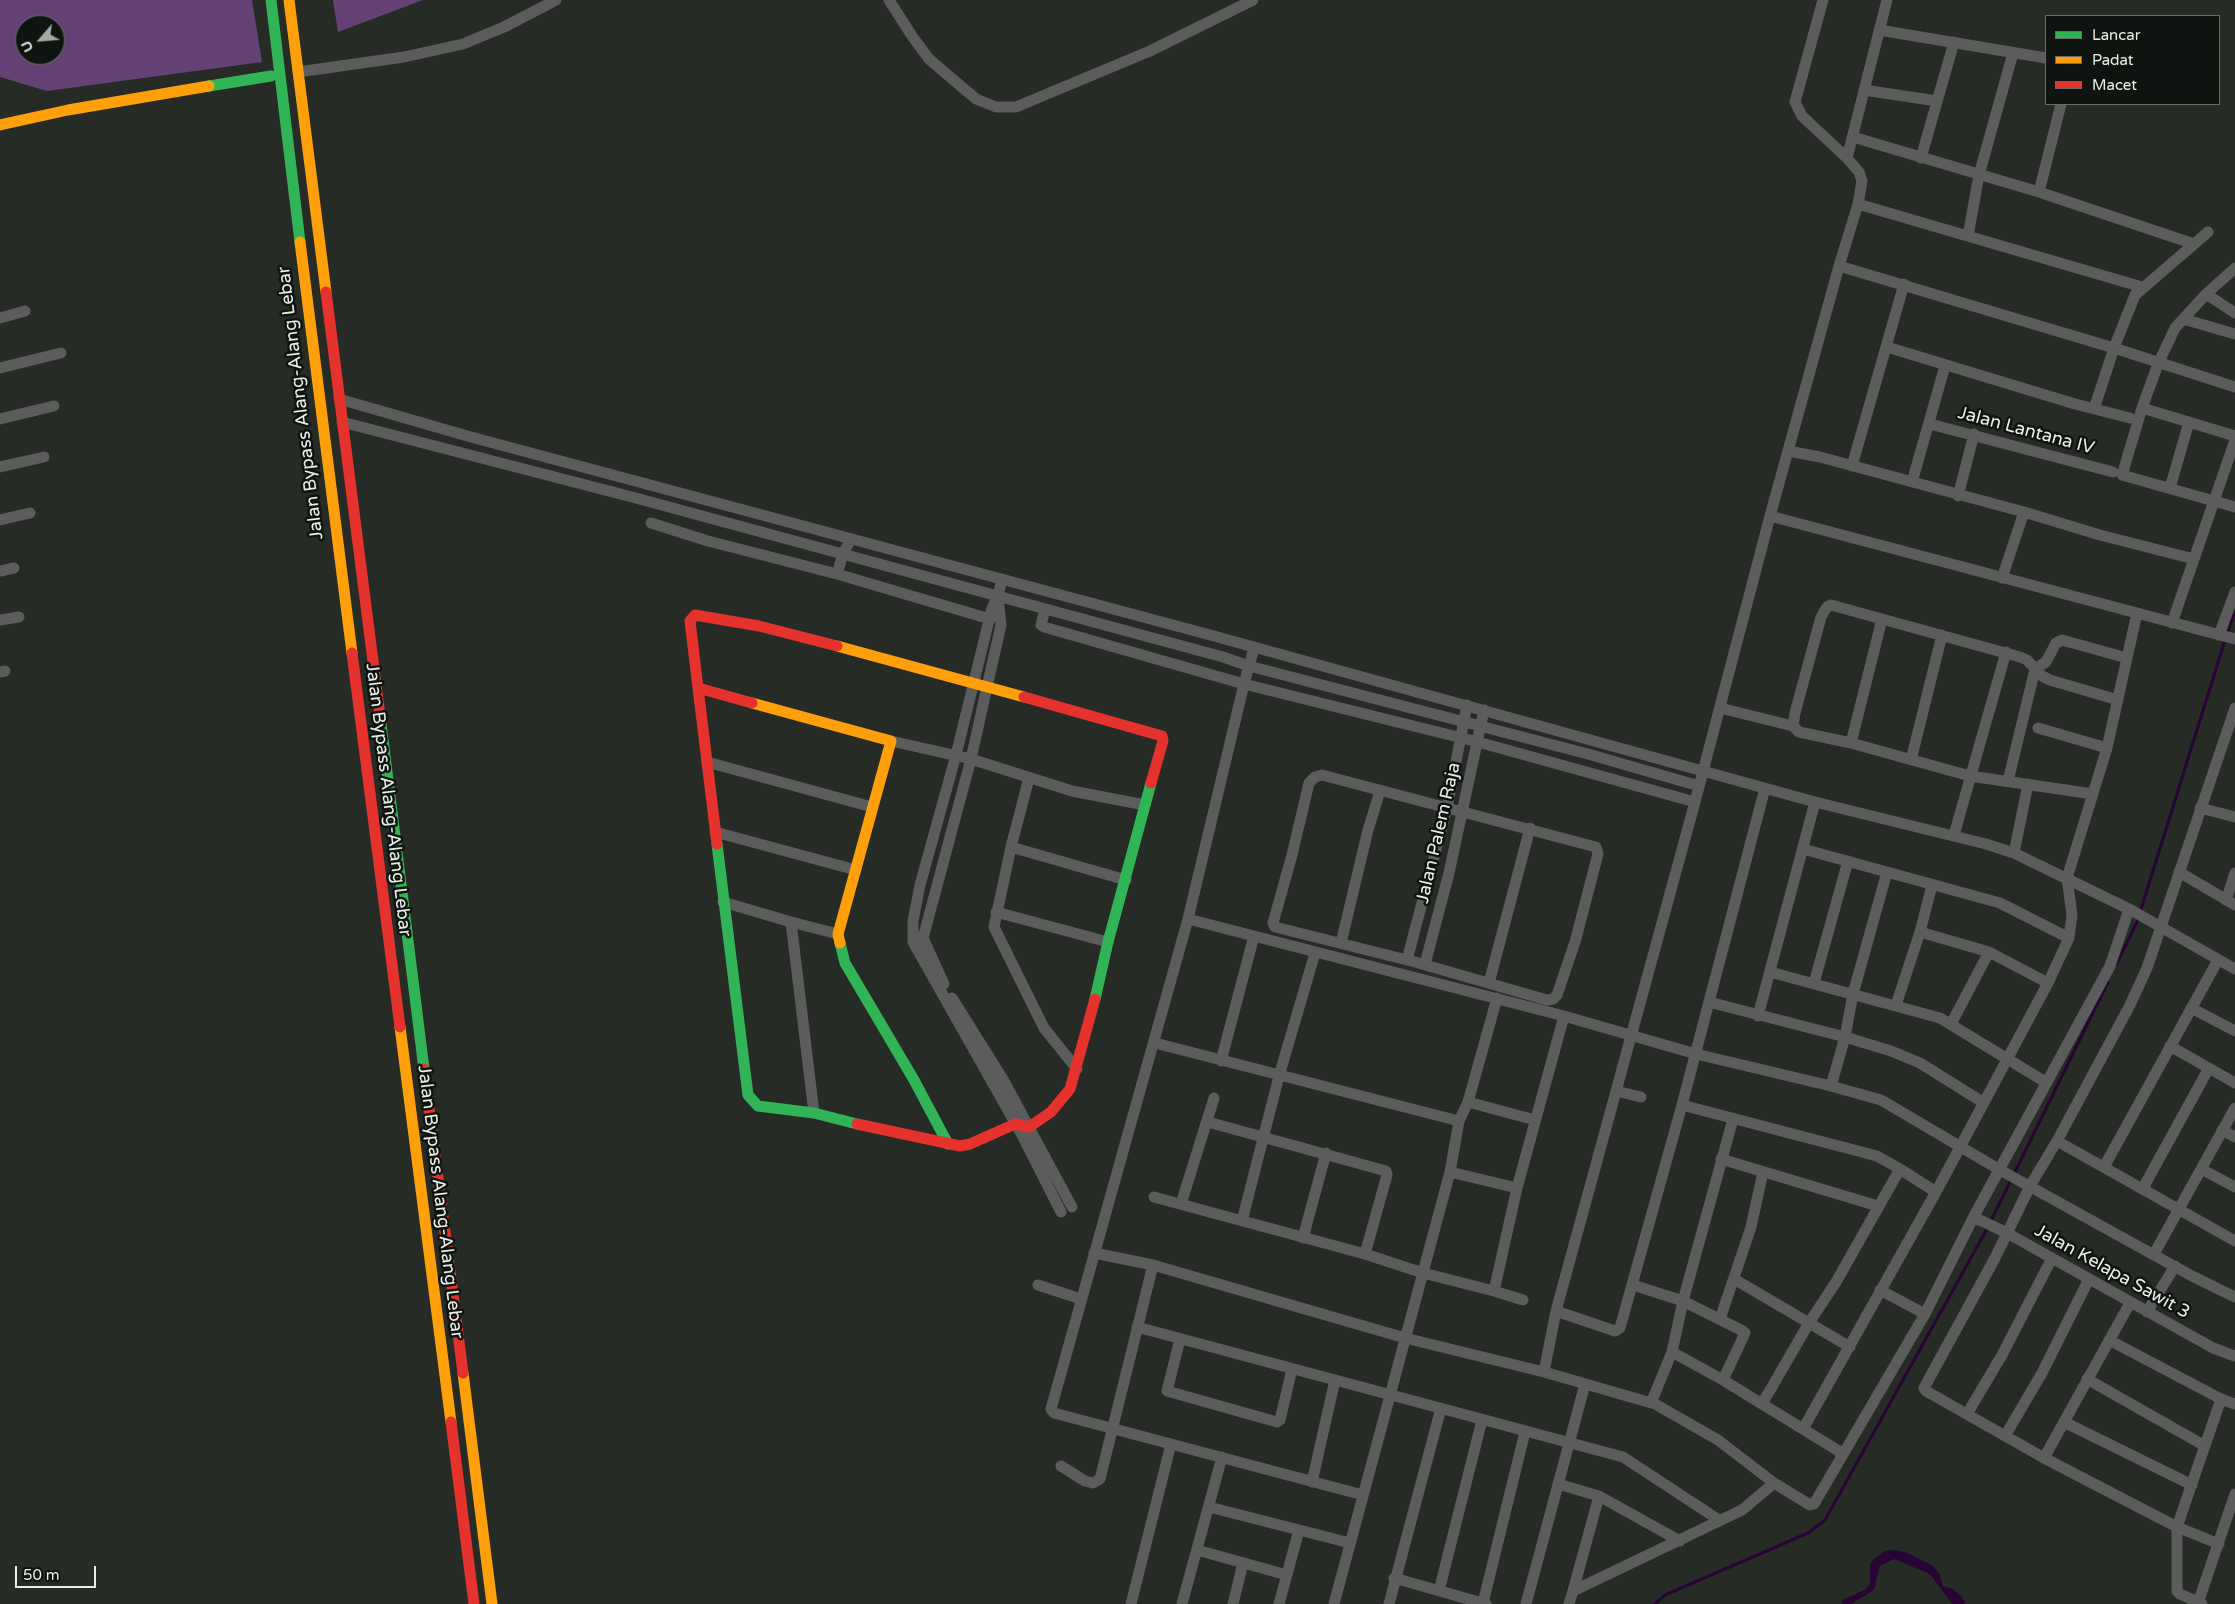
<!DOCTYPE html>
<style>
body{margin:0}
#map{position:relative;width:2235px;height:1604px;overflow:hidden;background:#262b25;font-family:"Varela Round",sans-serif}
canvas{display:block}
.legend{position:absolute;left:2045px;top:15px;width:175px;height:90px;box-sizing:border-box;background:#101410;border:1px solid #676c66;margin:0;padding:6px 9px;list-style:none;font-size:15px;color:#e9efe8}
.legend li{display:flex;align-items:center;gap:10px;height:25px}
.legend b{width:25px;border:1px solid #676c66}
.north{position:absolute;left:15px;top:15px;width:50px;height:50px;box-sizing:border-box;background:#101410;border:1px solid #676c66;border-radius:50%;rotate:243deg;font-size:14px;font-weight:700;line-height:20px;text-align:center;color:#e9efe8}
.north::after{content:'';display:block;margin:auto;width:18px;height:22px;background:#a5aaa4;clip-path:polygon(50% 0,100% 100%,50% 72%,0 100%)}
.scale{position:absolute;left:15px;top:1566px;width:81px;height:22px;box-sizing:border-box;border:2px solid #e9efe8;border-top:0;padding-left:6px;font-size:15px;line-height:18px;white-space:nowrap;color:#e9efe8;-webkit-text-stroke:4px #101410;paint-order:stroke}
</style>
<div id="map">
<canvas width="2235" height="1604"></canvas>
<ul class="legend">
<li><b style="height:6px;background:#30b455"></b>Lancar</li>
<li><b style="height:6px;background:#ff9f0a"></b>Padat</li>
<li><b style="height:6px;background:#e5322d"></b>Macet</li>
</ul>
<div class="north">U</div>
<div class="scale">50 m</div>
</div>
<script>
const g = document.querySelector('canvas').getContext('2d');
g.lineJoin = 'round';
function paint(path, color) {
  g.fillStyle = color;
  g.fill(path, 'evenodd');
}
function toPath(rows) {
  const path = new Path2D();
  for (const r of rows) {
    path.moveTo(r[0], r[1]);
    for (let i = 2; i < r.length; i += 2) path.lineTo(r[i], r[i + 1]);
  }
  return path;
}
function strokePath(path, color, width, dash) {
  g.strokeStyle = color;
  g.lineWidth = width;
  g.lineCap = dash ? 'butt' : 'round';
  g.setLineDash(dash || []);
  g.stroke(path);
}
function drawText(font, color, halo, rows, align = 'center') {
  g.font = font + ' "Varela Round",sans-serif';
  g.lineWidth = 5;
  g.setLineDash([]);
  g.textBaseline = 'middle';
  g.strokeStyle = halo;
  g.fillStyle = color;
  for (const [text, x, y, turn = 0] of rows) {
    g.save();
    g.translate(x, y);
    g.rotate((+turn || 0) * Math.PI / 180);
    g.textAlign = isNaN(turn) ? turn : align;
    if (halo) g.strokeText(text, 0, 0);
    g.fillText(text, 0, 0);
    g.restore();
  }
}
const forest = toPath([
 [0,0,252,0,262,62,47,91,0,77],
 [25,25,55,25,55,55,25,55],
 [333,0,423,0,338,32]
]);
const water = toPath([
 [1894,1550,1908,1553,1933,1566,1940,1575,1943,1586,1953,1589,1962,1597,1966,1604,1952,1604,1930,1574,1894,1559,1880,1566,1874,1590,1851,1604,1841,1604,1843,1600,1866,1589,1870,1584,1870,1564,1875,1558,1885,1551]
]);
const stream = toPath([
 [2227,634,2235,611],
 [2116,965,2137,922,2225,640],
 [2014,1174,2108,982],
 [1655,1604,1665,1595,1808,1533,1825,1520,1987,1229,2011,1180]
]);
const street = toPath([
 [889,0,912,36,929,59,976,99,996,107,1016,107,1150,51,1253,0],
 [1823,0,1795,102,1802,116,1847,158],
 [1879,30,2046,58],
 [298,72,404,57,463,44,504,27,556,0],
 [1864,90,1937,101],
 [1853,137,2039,192,2194,244],
 [1921,158,1954,42],
 [2039,192,2061,104],
 [1858,204,2142,287],
 [1968,236,1979,175,2013,53],
 [1839,266,2114,348,2235,387],
 [2235,268,2206,294,2175,328,2158,364,2142,408,2122,475,2235,507],
 [2206,294,2235,313],
 [0,318,25,311],
 [2183,319,2235,334],
 [1887,347,2075,404,2130,418],
 [0,368,61,353],
 [339,399,471,437,1214,636,1815,802,1986,844,2014,853,2131,910,2235,969],
 [2142,408,2235,436],
 [2094,409,2114,348,2135,295,2208,232],
 [0,419,54,406],
 [342,422,632,497,1223,657,1249,666,1588,754,1699,786],
 [1930,424,2113,472],
 [1788,451,1820,457,2024,512,2100,535,2194,559],
 [1852,466,1904,284],
 [0,467,44,457],
 [1912,482,1945,366],
 [2170,488,2189,422],
 [1958,496,1974,434],
 [1770,516,2235,639],
 [0,520,30,513],
 [651,523,708,541,837,574,990,619],
 [0,571,14,568],
 [837,574,843,554,851,539],
 [2002,578,2024,512],
 [1002,579,998,596,992,608,956,755,920,885,913,921,913,942,1022,1135,1061,1212],
 [1045,609,1041,625,1044,627,1244,684,1478,742,1695,802],
 [0,620,19,617],
 [2172,623,2235,440],
 [2219,635,2235,592],
 [1254,648,1244,684,1188,919,1051,1409,1054,1413,1363,1495],
 [0,672,5,671],
 [1720,708,1793,726],
 [2038,728,2107,748],
 [891,741,971,759,1072,791,1145,805],
 [1851,743,1882,619],
 [1911,760,1942,635],
 [707,762,872,807],
 [1322,775,1596,847,1598,854,1575,942,1557,995,1553,999,1547,1000,1415,962,1275,927,1273,923,1292,855,1309,783,1315,777,1322,775],
 [1029,778,1011,847,994,927,1044,1028,1077,1069],
 [2008,781,2035,669,2046,662,2056,643,2062,640,2127,658],
 [2093,794,1970,776,1851,743,1799,732,1793,726,1795,713,1821,617,1827,607,1831,605,2020,657,2027,660,2042,676,2050,680,2118,700],
 [2200,808,2235,817],
 [715,832,856,870],
 [1954,835,2006,652],
 [1011,847,1126,880],
 [1803,849,2000,903,2069,938],
 [2014,853,2028,784],
 [2179,872,2235,905],
 [2226,900,2235,873],
 [723,902,791,922,814,1113],
 [996,912,1108,942],
 [1188,919,1564,1016,1696,1054,1831,1086,1881,1100,2000,1170,2192,1276,2235,1297],
 [791,922,838,934],
 [1920,932,1989,952,2048,983],
 [1341,943,1368,830,1380,791],
 [1407,960,1447,808,1467,705],
 [1425,964,1449,873,1484,710],
 [1770,972,1940,1018,2047,1083],
 [1489,983,1530,828],
 [1814,983,1848,861],
 [944,984,923,938,971,759,987,687,1001,625,998,596],
 [952,998,1004,1081,1072,1207],
 [1709,1002,1845,1037,1891,1051,1920,1063,1984,1103],
 [1896,1005,1920,932,1932,885],
 [2191,1008,2235,1031],
 [1758,1016,1815,802],
 [1951,1024,1989,952],
 [1155,1043,1459,1121],
 [2170,1046,2235,1083],
 [1221,1061,1254,936],
 [1831,1086,1845,1037,1853,994,1887,872],
 [1616,1091,1641,1097],
 [1468,1102,1535,1120],
 [1682,1105,1877,1156,1900,1169,1936,1192],
 [1208,1122,1386,1171,1387,1175,1365,1254],
 [2222,1130,2235,1137],
 [2057,1141,2235,1241],
 [1721,1159,1878,1206],
 [2104,1167,2218,960],
 [2201,1169,2235,1187],
 [1450,1172,1517,1188],
 [2143,1188,2209,1068],
 [1154,1197,1365,1254,1423,1273,1494,1291,1517,1188,1564,1016],
 [1181,1204,1214,1098],
 [1973,1218,1982,1221,2007,1233,2213,1348,2235,1356],
 [1242,1221,1279,1076,1315,953],
 [1303,1238,1326,1153],
 [1094,1253,1153,1265,1405,1338,1544,1372,1655,1404,1718,1440,1774,1483,1810,1505,1814,1504,1925,1314,1973,1218,2110,966,2129,909],
 [2154,1254,2235,1108],
 [1734,1279,1850,1347],
 [1038,1285,1081,1299],
 [1633,1285,1683,1301,1743,1331,1745,1333,1723,1380],
 [1880,1290,1925,1314],
 [1494,1291,1523,1300],
 [1556,1311,1615,1331,1620,1328,1682,1105,1765,788],
 [2147,1312,2175,1266],
 [1720,1319,1751,1227,1763,1172],
 [1137,1327,1623,1457,1719,1520],
 [1180,1339,1167,1391,1277,1422,1280,1420,1292,1369],
 [2109,1340,2221,1399,2235,1404],
 [1672,1352,1723,1380,1842,1453],
 [1544,1372,1556,1311,1695,802,1770,516,1839,266,1858,204,1862,181,1859,172,1847,158,1887,0],
 [2087,1379,2205,1446],
 [1651,1403,1672,1352,1683,1301,1733,1119],
 [1762,1404,1809,1323,1836,1282,1900,1169],
 [1967,1414,2002,1355,2052,1258],
 [2064,1422,2192,1485],
 [1803,1429,1936,1192,2048,983,2069,938,2072,915,2067,878,2107,748,2137,613],
 [2005,1436,2042,1373,2089,1279],
 [2044,1458,2130,1303],
 [1061,1466,1085,1481,1093,1483,1100,1479,1153,1265],
 [1312,1482,1335,1380],
 [1558,1484,1599,1496,1680,1541],
 [1209,1507,1350,1543],
 [2219,1544,2177,1527,2044,1458,1926,1391,1924,1388,1995,1258,2030,1186,2057,1141,2130,1005,2147,968,2235,708],
 [1197,1550,1287,1575],
 [1394,1578,1486,1604],
 [1439,1591,1482,1420],
 [1573,1591,1599,1496],
 [1483,1603,1525,1432],
 [2198,1603,2235,1494],
 [1131,1604,1171,1444],
 [1182,1604,1222,1457],
 [1233,1604,1243,1563],
 [1279,1604,1299,1530],
 [1334,1604,1450,1172,1459,1121,1468,1102,1497,998],
 [1389,1604,1441,1408],
 [1526,1604,1585,1384],
 [1569,1604,1573,1591,1742,1510,1774,1483],
 [2202,1604,2180,1594,2177,1591,2177,1527,2221,1399]
]);
const fast = toPath([
 [271,0,300,242],
 [209,86,271,76],
 [381,724,424,1069],
 [717,844,748,1095,758,1106,814,1113,857,1124],
 [840,943,845,963,914,1080,948,1144],
 [1095,999,1108,942,1151,783]
]);
const slow = toPath([
 [289,0,326,292],
 [0,125,68,110,209,86],
 [300,242,352,653],
 [837,646,1024,697],
 [752,703,891,741,838,934,840,943],
 [400,1027,451,1422],
 [463,1373,492,1604]
]);
const jam = toPath([
 [326,292,381,724],
 [352,653,400,1027],
 [698,688,690,621,695,615,759,626,837,646],
 [1024,697,1162,736,1163,741,1151,783],
 [717,844,698,688,752,703],
 [424,1069,463,1373],
 [857,1124,960,1146,970,1144,1015,1124,1029,1127,1051,1112,1070,1089,1095,999],
 [451,1422,474,1604]
]);
const streetNames = [
 ["Jalan Bypass Alang-Alang Lebar",301,403,-97],
 ["Jalan Lantana IV",2026,431,15],
 ["Jalan Bypass Alang-Alang Lebar",388,800,83],
 ["Jalan Palem Raja",1439,833,-77],
 ["Jalan Bypass Alang-Alang Lebar",440,1202,83],
 ["Jalan Kelapa Sawit 3",2112,1272,29]
];
paint(forest, '#654275');
paint(water, '#270434');
strokePath(stream, '#270434', 3);
strokePath(street, '#5b5c5b', 11);
strokePath(fast, '#30b455', 11);
strokePath(slow, '#ff9f0a', 11);
strokePath(jam, '#e5322d', 11);
drawText('18px', '#e9efe8', '#101410', streetNames);
</script>
